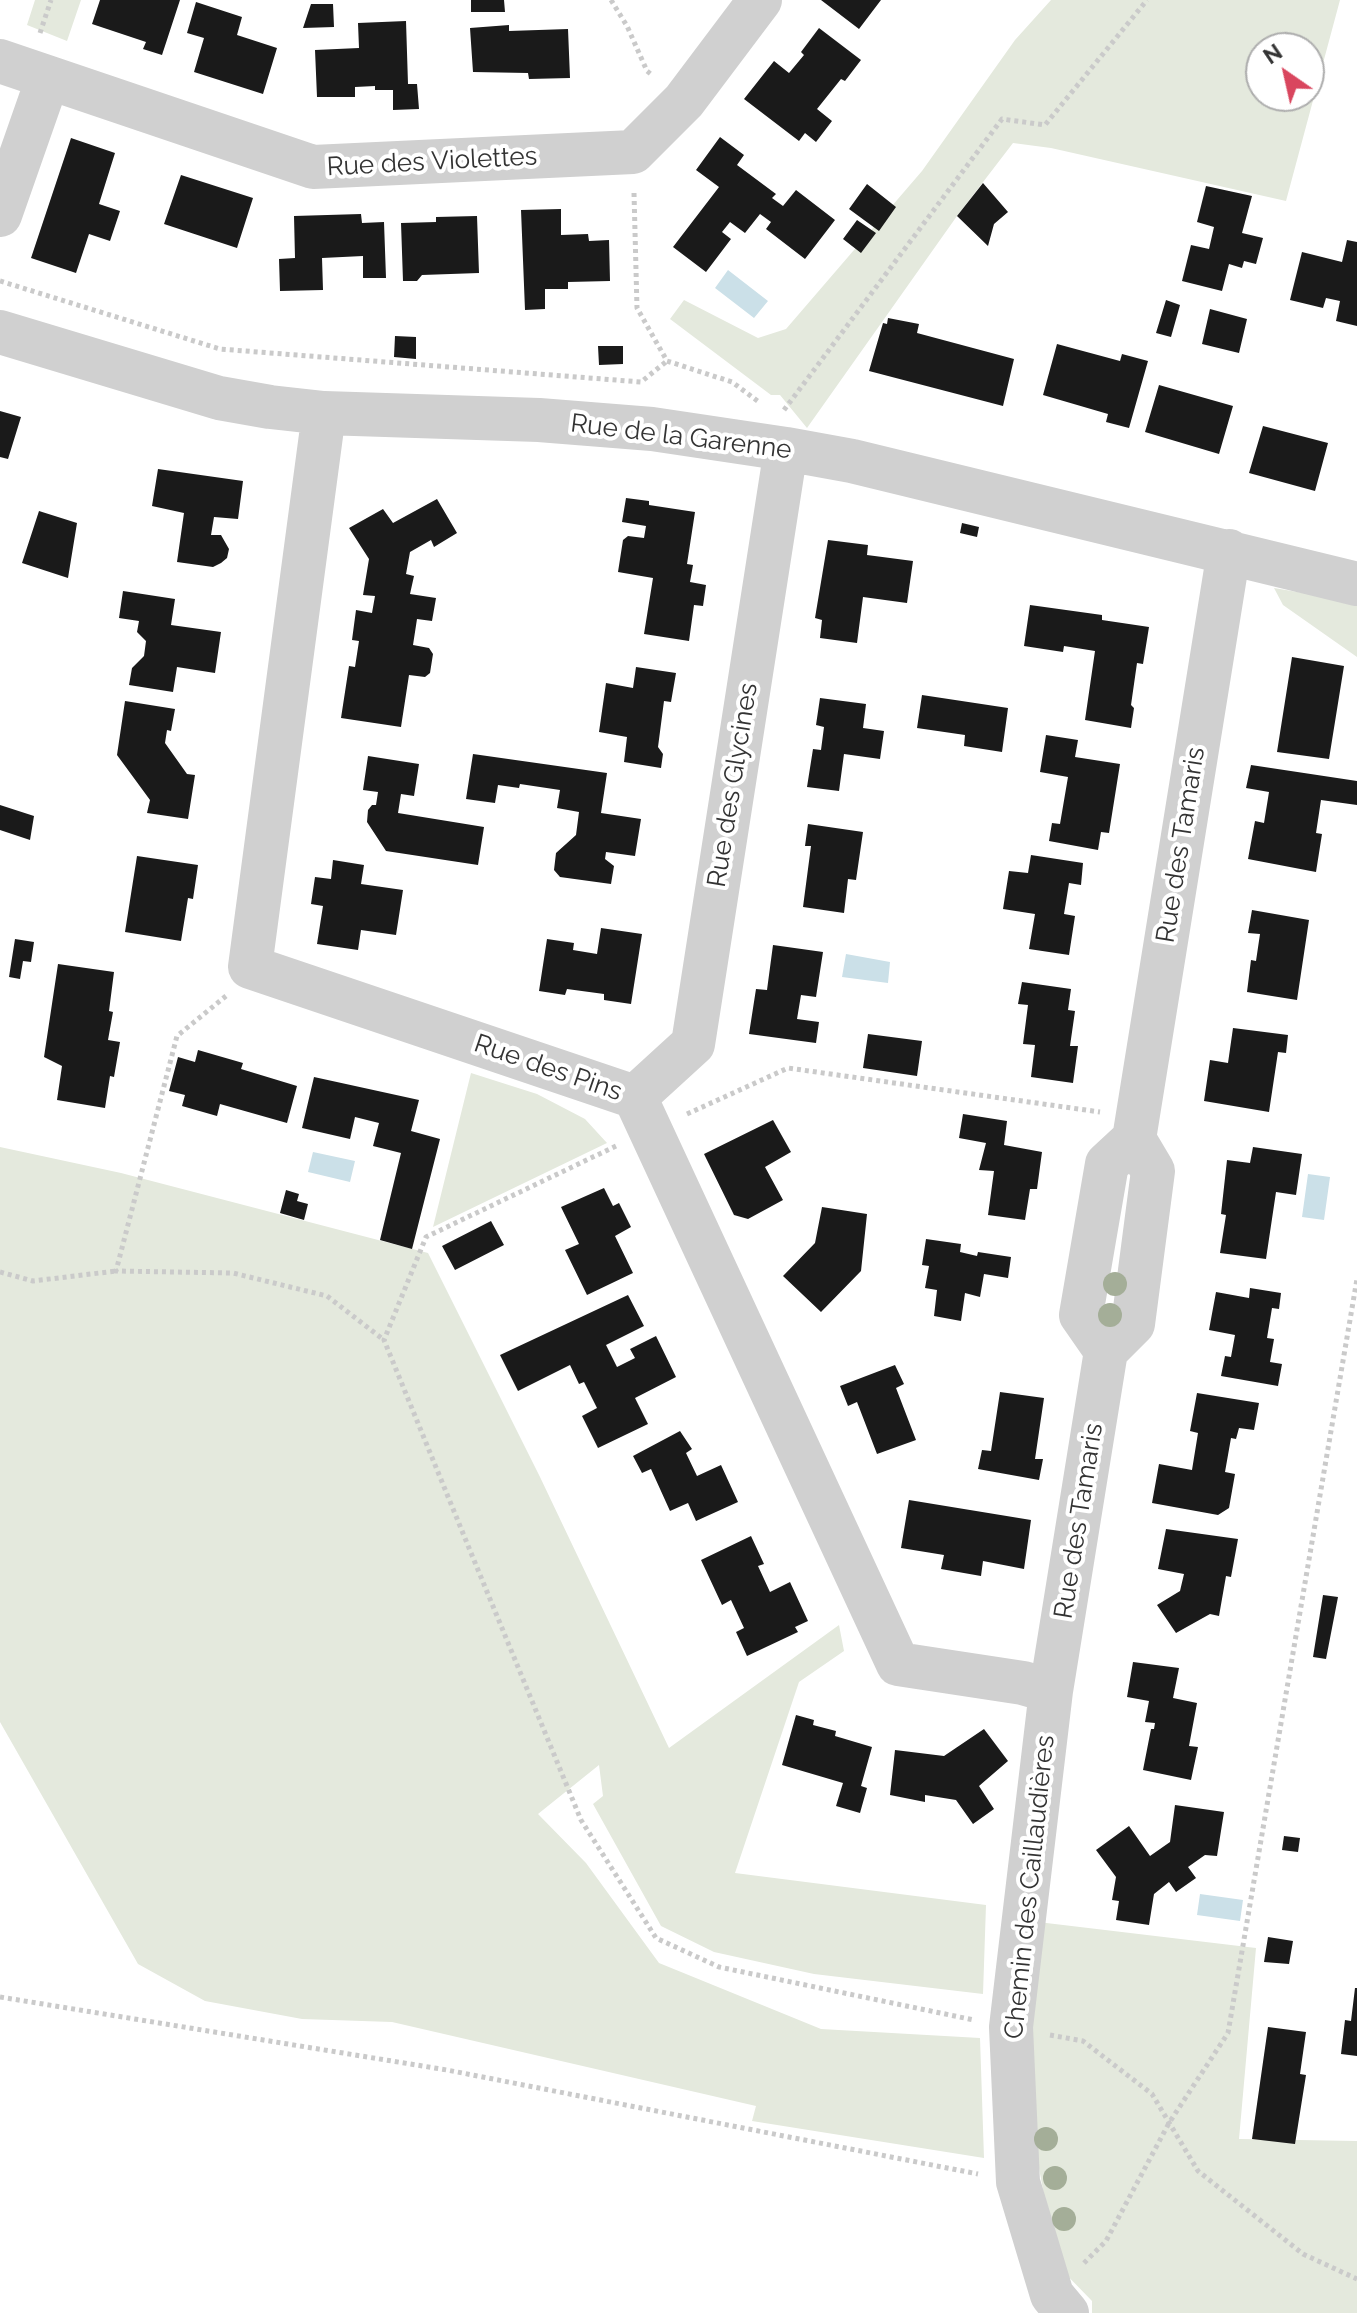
<!DOCTYPE html>
<meta charset="utf-8">
<style>
body{margin:0}
#map{position:relative;width:1357px;height:2313px;overflow:hidden;background:#fff;font-family:Raleway,sans-serif}
canvas{display:block}
.north{position:absolute;left:1245px;top:32px;width:80px;height:80px;box-sizing:border-box;background:#fff;border:2px solid #adadad;border-radius:50%;rotate:326deg;font-size:22px;font-weight:700;line-height:32px;text-align:center;color:#333}
.north::after{content:'';display:block;margin:auto;width:28px;height:36px;background:#d9465e;clip-path:polygon(50% 0,100% 100%,50% 72%,0 100%)}
</style>
<div id="map">
<canvas width="1357" height="2313"></canvas>
<div class="north">N</div>
</div>
<script>
const g = document.querySelector('canvas').getContext('2d');
g.lineJoin = 'round';
function paint(path, color) {
  g.fillStyle = color;
  g.fill(path, 'evenodd');
}
function toPath(rows) {
  const path = new Path2D();
  for (const r of rows) {
    path.moveTo(r[0], r[1]);
    for (let i = 2; i < r.length; i += 2) path.lineTo(r[i], r[i + 1]);
  }
  return path;
}
function strokePath(path, color, width, dash) {
  g.strokeStyle = color;
  g.lineWidth = width;
  g.lineCap = dash ? 'butt' : 'round';
  g.setLineDash(dash || []);
  g.stroke(path);
}
function drawText(font, color, halo, rows, align = 'center') {
  g.font = font + ' Raleway,sans-serif';
  g.lineWidth = 8;
  g.setLineDash([]);
  g.textBaseline = 'middle';
  g.strokeStyle = halo;
  g.fillStyle = color;
  for (const [text, x, y, turn = 0] of rows) {
    g.save();
    g.translate(x, y);
    g.rotate((+turn || 0) * Math.PI / 180);
    g.textAlign = isNaN(turn) ? turn : align;
    if (halo) g.strokeText(text, 0, 0);
    g.fillText(text, 0, 0);
    g.restore();
  }
}
const green = toPath([
 [35,0,81,0,67,41,27,25],
 [1051,0,1340,0,1286,201,1051,148,1013,143,957,216,807,428,780,395,771,395,670,319,684,300,758,338,786,329,922,171,1015,40],
 [1261,48,1309,48,1309,96,1261,96],
 [1274,588,1357,602,1357,657,1283,605],
 [471,1073,537,1094,585,1119,607,1143,433,1227],
 [0,1147,121,1173,428,1253,540,1477,669,1748,839,1625,844,1651,799,1682,735,1873,986,1905,983,1994,814,1974,714,1952,661,1926,593,1804,603,1796,599,1765,538,1814,586,1863,659,1963,821,2029,980,2038,984,2158,752,2121,756,2106,392,2022,302,2019,205,2001,138,1964,0,1722],
 [1038,1922,1256,1948,1239,2139,1357,2141,1357,2313,1092,2313,1092,2301,1057,2265,1033,2136,1022,2042]
]);
const water = toPath([
 [728,270,768,301,754,318,715,288],
 [846,954,890,962,888,983,842,977],
 [313,1152,355,1161,350,1182,308,1172],
 [1308,1174,1330,1177,1324,1220,1302,1217],
 [1200,1894,1243,1900,1240,1921,1197,1915]
]);
const building = toPath([
 [100,0,180,0,162,55,143,49,146,42,92,24],
 [471,0,504,0,505,12,471,12],
 [821,0,881,0,859,29],
 [196,2,242,17,237,35,277,48,263,94,194,72,204,38,187,33],
 [311,4,333,4,334,27,303,28],
 [406,21,408,84,417,84,419,109,393,110,393,90,375,90,375,86,355,87,355,97,317,97,315,50,359,48,358,23],
 [509,25,509,31,568,29,570,78,529,79,528,73,473,72,470,28],
 [819,28,861,60,845,81,841,79,817,109,832,121,816,142,805,133,799,141,744,99,774,61,789,73,804,55,801,52],
 [720,137,744,155,737,165,776,194,772,198,783,206,796,190,835,220,805,259,766,229,771,222,760,214,745,233,730,222,722,232,731,239,706,272,673,247,719,187,696,170],
 [71,138,115,153,99,204,120,211,110,241,89,234,76,273,31,258],
 [181,175,253,198,237,248,164,224],
 [983,183,1008,212,994,224,988,246,957,216],
 [867,184,896,207,879,231,849,209],
 [1206,186,1252,196,1242,233,1263,238,1256,264,1244,261,1242,268,1229,264,1222,291,1182,281,1191,245,1209,249,1214,227,1197,222],
 [561,209,561,235,588,234,589,241,609,240,610,281,568,282,568,289,545,289,545,309,525,310,521,210],
 [361,214,362,223,384,222,386,278,363,278,363,256,322,258,323,290,280,291,279,259,295,258,294,216],
 [477,216,479,273,422,275,417,281,403,281,401,223,436,222,436,217],
 [857,220,876,233,861,253,843,239],
 [1347,240,1357,242,1357,326,1336,321,1340,301,1326,298,1323,308,1290,300,1302,252,1342,262],
 [1166,300,1180,305,1171,337,1156,333],
 [1210,309,1247,319,1239,353,1202,344],
 [888,318,919,324,917,333,1014,359,1003,406,869,371,883,323,887,324],
 [395,336,416,337,416,359,394,357],
 [1057,344,1120,361,1122,354,1148,361,1129,428,1106,422,1108,414,1043,395],
 [598,346,623,346,623,364,599,365],
 [1159,385,1233,406,1219,454,1145,432],
 [0,411,21,417,8,459,0,457],
 [1263,426,1328,443,1315,491,1249,473],
 [158,469,243,481,238,519,214,517,211,535,221,535,229,549,227,558,221,563,213,567,177,562,184,513,152,506],
 [626,498,649,501,649,505,695,512,687,564,693,565,690,582,706,585,703,606,694,605,689,641,644,634,653,578,618,572,623,540,628,536,644,538,646,526,622,522],
 [437,499,457,533,434,547,431,540,410,552,406,574,414,576,410,594,436,598,432,621,417,619,413,645,429,648,433,654,430,673,425,677,409,675,401,727,341,718,349,666,355,667,359,641,352,640,356,610,372,613,375,596,363,595,369,559,349,528,383,509,393,523],
 [39,511,77,523,68,578,22,563],
 [962,523,979,527,977,537,960,533],
 [828,540,868,545,867,555,913,561,907,603,863,597,857,643,820,638,822,620,815,618],
 [123,591,175,599,171,625,221,632,215,673,177,667,173,692,129,685,132,668,144,656,146,641,137,632,139,621,119,618],
 [1030,605,1102,615,1102,620,1149,627,1143,664,1137,663,1131,705,1134,708,1131,728,1085,720,1095,651,1064,646,1063,652,1024,646],
 [1292,657,1344,666,1329,759,1277,752],
 [636,667,676,673,671,702,664,701,658,747,663,754,661,768,624,762,627,737,599,732,606,683,633,688],
 [922,695,1008,708,1002,752,964,746,965,735,917,728],
 [820,698,866,704,863,728,884,731,880,759,844,754,839,791,807,787,813,749,821,750,824,727,816,725],
 [125,701,175,709,171,731,167,730,165,743,187,774,195,775,188,819,147,813,150,800,117,755],
 [1046,735,1078,740,1075,757,1120,764,1109,833,1101,832,1098,850,1049,841,1052,823,1060,824,1068,777,1040,772],
 [473,754,607,773,601,813,641,819,635,856,606,852,605,859,614,866,611,884,560,877,554,870,556,853,576,835,579,812,557,808,560,790,520,784,519,788,498,785,495,803,466,799],
 [368,756,419,764,414,796,401,794,398,813,484,827,478,865,386,851,367,822,368,810,372,805,376,805,378,792,363,790],
 [1251,765,1357,781,1357,805,1321,800,1316,833,1322,834,1316,872,1248,859,1255,821,1264,823,1269,792,1246,788],
 [0,805,34,816,30,840,0,830],
 [808,824,863,832,856,880,848,879,844,913,803,907,811,846,805,846],
 [1031,855,1083,863,1081,885,1069,883,1064,914,1075,916,1069,955,1029,949,1035,914,1003,909,1009,871,1028,873],
 [137,856,198,865,193,899,188,898,181,941,125,932],
 [333,860,364,865,361,884,403,890,396,935,361,930,358,950,317,944,323,906,311,904,315,877,331,879],
 [1252,910,1309,920,1297,1000,1247,992,1251,960,1256,961,1260,934,1248,933],
 [601,928,642,934,631,1004,604,1000,604,994,567,989,565,995,539,991,547,939,574,943,573,950,597,954],
 [15,939,34,942,31,962,23,961,20,979,9,977],
 [773,945,823,952,816,997,801,995,797,1019,819,1022,816,1043,749,1034,756,989,767,990],
 [58,964,114,972,109,1011,113,1012,108,1040,120,1042,114,1077,110,1076,105,1108,57,1100,62,1066,44,1057],
 [1022,982,1071,989,1068,1010,1075,1011,1070,1046,1078,1046,1073,1083,1031,1077,1035,1045,1023,1044,1028,1005,1018,1004],
 [1233,1028,1288,1035,1286,1053,1278,1052,1269,1112,1204,1101,1210,1060,1228,1063],
 [868,1034,922,1041,917,1076,863,1068],
 [198,1050,243,1063,241,1069,297,1086,287,1123,220,1104,217,1116,182,1106,185,1095,169,1091,178,1057,195,1062],
 [314,1077,419,1100,411,1131,440,1139,412,1249,380,1240,401,1153,373,1146,379,1123,355,1117,350,1139,302,1128],
 [963,1114,1007,1121,1004,1145,1042,1152,1037,1189,1030,1189,1025,1220,988,1215,994,1171,979,1170,986,1143,959,1138],
 [773,1120,791,1152,765,1167,783,1200,748,1219,734,1215,704,1154],
 [1253,1147,1302,1154,1296,1195,1276,1192,1266,1259,1220,1253,1226,1215,1221,1214,1227,1160,1250,1163],
 [604,1188,613,1206,619,1203,631,1227,615,1236,633,1273,587,1295,565,1250,579,1244,561,1207],
 [286,1190,299,1194,297,1201,308,1204,304,1220,280,1213],
 [822,1207,867,1214,861,1271,821,1312,783,1276,815,1243],
 [491,1221,504,1245,455,1270,442,1246],
 [926,1239,961,1244,960,1252,977,1256,978,1252,1011,1257,1008,1278,984,1274,980,1297,965,1293,961,1321,934,1316,937,1290,925,1288,929,1266,922,1265],
 [1250,1288,1281,1293,1279,1309,1272,1308,1267,1338,1274,1339,1270,1362,1282,1364,1278,1386,1221,1376,1225,1356,1231,1357,1235,1335,1209,1330,1216,1292,1249,1298],
 [628,1295,644,1326,606,1345,617,1367,635,1358,630,1349,656,1336,676,1377,635,1398,648,1424,598,1448,582,1416,597,1408,584,1382,579,1384,570,1365,518,1391,500,1355],
 [895,1365,904,1384,896,1388,916,1440,877,1454,857,1402,848,1406,840,1386],
 [1000,1392,1044,1398,1035,1459,1043,1459,1039,1480,978,1469,982,1450,991,1451],
 [1197,1393,1259,1403,1254,1430,1239,1428,1236,1439,1231,1438,1225,1472,1235,1474,1229,1508,1218,1515,1152,1503,1159,1464,1192,1470,1198,1433,1190,1431],
 [680,1431,692,1449,686,1453,697,1476,721,1465,738,1502,696,1521,688,1503,670,1511,651,1469,642,1473,633,1456],
 [909,1500,1031,1520,1024,1569,983,1561,981,1576,941,1569,944,1555,901,1548],
 [1166,1529,1238,1539,1231,1577,1226,1576,1219,1616,1210,1614,1176,1633,1157,1605,1180,1591,1184,1574,1158,1569],
 [751,1536,764,1564,758,1566,770,1592,790,1582,808,1621,795,1627,798,1632,747,1656,736,1632,744,1628,731,1600,722,1605,701,1560],
 [1323,1595,1338,1597,1326,1659,1313,1657],
 [1133,1662,1179,1668,1173,1698,1197,1703,1189,1746,1198,1747,1191,1780,1143,1770,1151,1729,1154,1729,1155,1723,1145,1722,1149,1701,1127,1697],
 [796,1715,814,1720,813,1725,836,1731,835,1736,872,1747,861,1786,867,1788,860,1813,836,1806,843,1783,782,1765],
 [984,1729,1008,1761,979,1786,994,1809,973,1824,956,1800,925,1795,925,1802,890,1795,895,1750,944,1756],
 [1175,1805,1224,1812,1217,1856,1205,1855,1188,1867,1196,1878,1176,1892,1169,1882,1154,1894,1149,1925,1116,1920,1119,1901,1112,1900,1116,1877,1096,1850,1129,1826,1150,1856,1170,1842],
 [1284,1836,1300,1838,1298,1852,1282,1850],
 [1268,1937,1293,1941,1289,1964,1264,1962],
 [1355,1988,1357,1988,1357,2056,1341,2054,1345,2020,1351,2021],
 [1268,2027,1306,2032,1300,2074,1306,2075,1295,2144,1252,2139]
]);
const path = toPath([
 [611,0,627,26,647,71,652,75],
 [40,33,51,0],
 [634,193,637,308,667,361,732,382,759,402],
 [0,281,220,349,641,382,667,361],
 [784,410,1002,119,1045,125,1147,0],
 [226,996,177,1036,116,1271,233,1273,327,1296,384,1340],
 [687,1114,788,1068,1100,1112],
 [616,1146,426,1237,384,1340,469,1548,581,1820,656,1938,719,1967,974,2020],
 [0,1272,33,1281,116,1271],
 [0,1997,447,2070,978,2174],
 [1050,2035,1083,2041,1152,2094,1198,2171,1303,2254,1357,2279],
 [1084,2263,1106,2241,1169,2123,1228,2033,1357,1279]
]);
const minor = toPath([
 [0,61,313,167,633,152,684,101,760,0],
 [0,215,48,78],
 [0,332,219,398,270,407,324,413,539,420,652,429,786,449,852,461,1357,584],
 [324,413,250,967,635,1097,898,1664,1023,1683,1051,1691],
 [635,1097,693,1044,786,449],
 [1106,1351,1081,1315,1107,1164,1134,1139],
 [1067,2313,1052,2295,1018,2182,1011,2027,1051,1691,1106,1351,1133,1324,1153,1171,1134,1139,1229,551]
]);
const trees = [
 [1115,1284],
 [1110,1315],
 [1046,2139],
 [1055,2178],
 [1064,2219]
];
const streetNames = [
 ["Rue des Violettes",432,162,-3],
 ["Rue de la Garenne",681,437,7],
 ["Rue des Glycines",733,785,-81],
 ["Rue des Tamaris",1181,845,-81],
 ["Rue des Pins",548,1068,19],
 ["Rue des Tamaris",1079,1521,-81],
 ["Chemin des Caillaudières",1030,1887,-84]
];
paint(green, '#e4e9dd');
paint(water, '#cbe0e8');
paint(building, '#1a1a1a');
strokePath(path, '#cacaca', 5, [4, 4]);
strokePath(minor, '#d0d0d0', 44);
g.fillStyle = '#a4ae98';
for (const [x, y] of trees) {
  g.beginPath();
  g.arc(x, y, 12, 0, 2 * Math.PI);
  g.fill();
}
drawText('26px', '#333', '#fff', streetNames);
</script>
